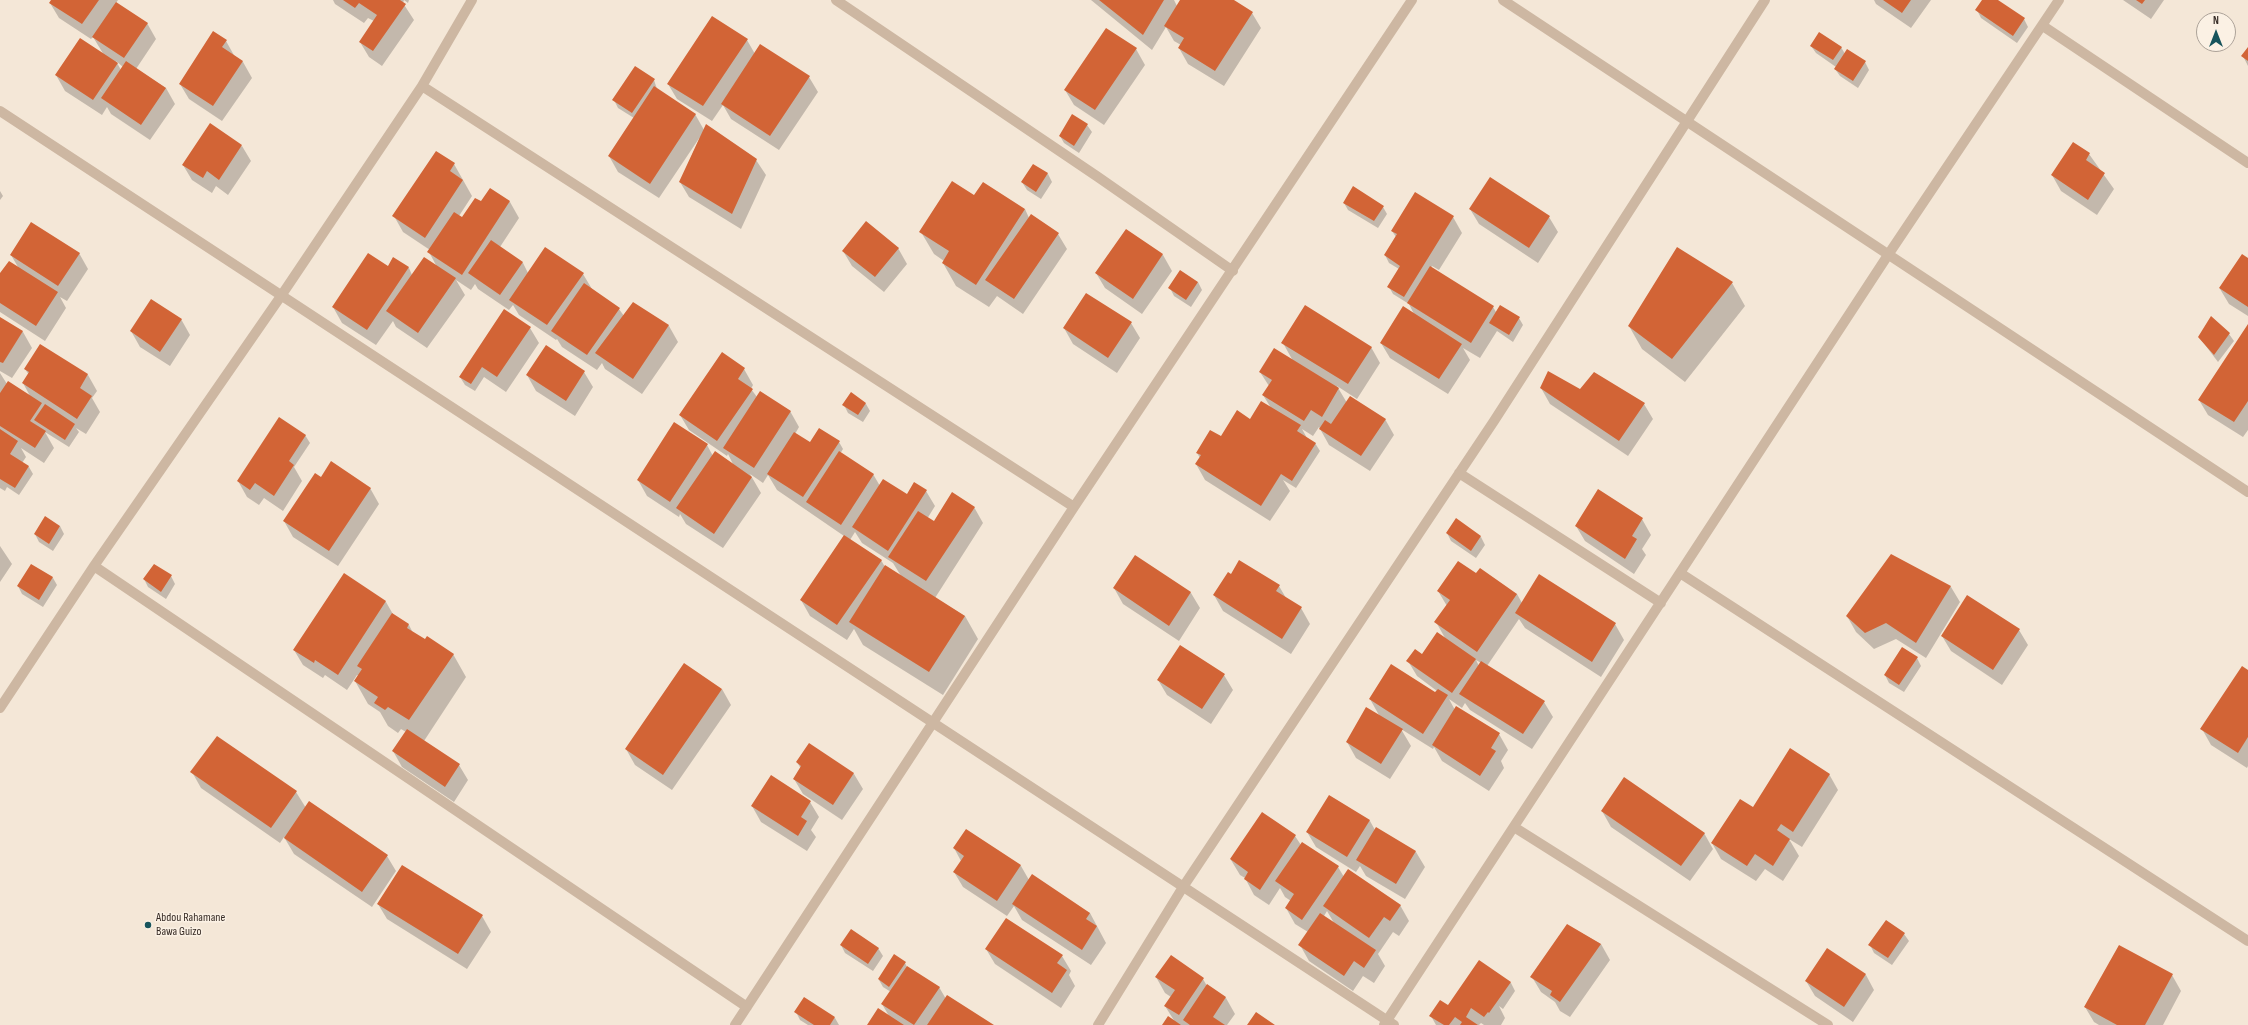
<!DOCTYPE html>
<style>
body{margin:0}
#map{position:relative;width:2248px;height:1025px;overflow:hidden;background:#f4e7d7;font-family:"Sofia Sans Condensed",sans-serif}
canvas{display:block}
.north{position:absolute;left:2196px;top:12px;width:40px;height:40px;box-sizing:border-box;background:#fbf1e4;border:1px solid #aca298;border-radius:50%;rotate:0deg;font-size:11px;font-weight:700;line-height:16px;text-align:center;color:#362b25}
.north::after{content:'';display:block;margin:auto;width:14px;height:18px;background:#17545c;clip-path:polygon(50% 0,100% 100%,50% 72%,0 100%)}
</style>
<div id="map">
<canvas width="2248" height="1025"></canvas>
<div class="north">N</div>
</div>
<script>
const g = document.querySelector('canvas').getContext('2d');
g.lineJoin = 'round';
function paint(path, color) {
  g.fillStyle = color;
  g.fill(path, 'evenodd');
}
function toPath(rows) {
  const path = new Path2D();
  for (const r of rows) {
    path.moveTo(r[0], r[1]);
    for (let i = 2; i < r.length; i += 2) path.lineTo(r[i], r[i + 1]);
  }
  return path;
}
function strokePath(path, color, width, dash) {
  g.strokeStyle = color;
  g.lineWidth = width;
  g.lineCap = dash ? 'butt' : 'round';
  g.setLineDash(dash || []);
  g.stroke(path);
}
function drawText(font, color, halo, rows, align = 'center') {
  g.font = font + ' "Sofia Sans Condensed",sans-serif';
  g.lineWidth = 3;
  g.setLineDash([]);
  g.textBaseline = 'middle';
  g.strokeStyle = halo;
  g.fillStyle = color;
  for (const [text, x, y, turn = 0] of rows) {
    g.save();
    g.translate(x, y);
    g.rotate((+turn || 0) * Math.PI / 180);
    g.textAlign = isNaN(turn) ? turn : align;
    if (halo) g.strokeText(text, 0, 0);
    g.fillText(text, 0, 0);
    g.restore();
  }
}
const shadow = toPath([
 [52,0,118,0,116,3,147,23,156,39,136,69,166,88,175,104,150,140,111,114,107,107,102,115,65,91,56,75,104,55,93,37,91,39,59,18,50,3],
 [116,61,123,67,121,70],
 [333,0,409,0,408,3,404,0,403,3,414,20,382,66,369,57,360,42,374,21,368,18,364,23,335,4],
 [1091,0,1174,0,1177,6,1181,0,1232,0,1252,13,1261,28,1224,86,1188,64,1179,48,1181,45,1174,41,1166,27,1152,50],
 [1874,0,1931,0,1911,28,1876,4],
 [1984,0,1996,0,2024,19,2028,27,2017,43,1981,18,1977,10],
 [2123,0,2164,0,2151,19],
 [747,40,755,54,809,77,818,92,779,150,731,119,723,105,712,121,677,99,668,84],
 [226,41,235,57,243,62,252,78,222,121,189,99,180,84],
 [1811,46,1841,47,1845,54,1865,62,1869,70,1858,88,1840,76,1835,69,1836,67,1816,53],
 [1136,49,1145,65,1104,125,1074,105,1065,90],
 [2248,49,2248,66,2243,56],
 [654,80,657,89,695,114,704,130,756,160,766,175,741,229,689,197,680,182,700,137,659,198,618,172,609,156,634,118,618,108,614,100],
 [1087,125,1092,132,1079,153,1064,143,1060,136],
 [242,146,251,161,228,195,216,186,212,193,192,180,183,165],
 [2089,154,2114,189,2097,215,2061,191,2052,175],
 [454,164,472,196,459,216,463,218,481,203,490,189,510,202,519,218,500,247,523,263,528,273,583,274,592,289,619,309,624,316,633,303,669,326,678,342,642,394,605,369,602,363,597,370,562,347,557,339,556,340,519,315,513,305,509,310,478,289,475,284,471,290,456,280,465,295,427,348,396,327,393,321,376,345,342,323,333,307,388,267,393,258,409,268,412,275,437,267,429,252,430,250,403,232,394,216],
 [1033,165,1048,174,1052,182,1041,199,1027,190,1022,182],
 [0,191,3,196,0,200],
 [1344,203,1383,207,1387,214,1378,228,1348,210],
 [1025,209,1029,218,1031,215,1058,234,1067,249,1023,314,997,296,989,307,956,286,943,263,944,261,934,254,921,232],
 [1470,209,1549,217,1558,232,1538,263,1479,224],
 [1453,217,1462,233,1439,270,1432,266,1431,268,1493,307,1496,312,1519,318,1523,325,1513,342,1497,331,1480,358,1463,348,1470,360,1448,394,1390,358,1381,343,1415,316,1409,304,1393,294,1389,287,1399,269,1389,263,1385,255,1396,237,1392,231],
 [1126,230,1163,255,1172,271,1142,314,1105,288,1096,273],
 [898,248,907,264,884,292,852,266,843,251],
 [1678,249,1732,283,1745,306,1685,382,1642,349,1629,326],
 [79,253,88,269,67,301,60,297,66,308,45,341,0,312,0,274,18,267,11,255],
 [2248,259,2248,316,2229,304,2220,289],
 [1198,282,1202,290,1191,307,1174,296,1170,288],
 [0,318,23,332,32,348,12,378,0,371],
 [181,319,190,335,170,366,140,347,131,331],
 [1131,323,1140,338,1117,373,1073,344,1064,328],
 [2248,326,2248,430,2243,437,2208,415,2199,400],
 [530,328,539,343,506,392,484,377,475,391,465,385,460,377],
 [2229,334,2234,341,2218,362,2199,337],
 [1283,343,1371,347,1380,363,1357,399,1337,386,1347,403,1385,419,1394,435,1370,471,1329,445,1319,427,1313,436,1302,429,1307,438,1315,443,1320,451,1296,488,1283,480,1290,491,1270,521,1205,480,1196,464,1200,458,1197,453,1271,408,1263,395,1269,386,1260,372,1293,361],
 [40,345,88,375,97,391,92,398,100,412,86,434,76,428,79,432,69,447,45,432,54,448,44,463,21,448,26,457,22,463,29,467,33,474,19,495,7,487,5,491,0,488,0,373,7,384,30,396,23,383,29,375,25,369],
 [722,353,744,369,753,385,751,389,757,397,790,411,799,427,795,434,810,443,839,442,843,449,840,454,873,474,880,486,908,495,926,491,935,506,927,519,934,523,974,507,983,523,935,598,965,616,978,639,943,695,863,645,854,629,847,640,810,616,801,600,844,536,777,490,768,475,763,483,750,474,761,493,723,548,686,524,680,514,679,517,647,496,638,480,707,445,713,456,734,466,728,454,727,456,689,430,680,415],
 [855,532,862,543,893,563,901,576,885,567,881,560,850,540],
 [584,372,593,387,575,416,536,391,527,375],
 [1541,388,1644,404,1653,419,1628,456,1550,404],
 [851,394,866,404,870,411,863,422,848,413,844,405],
 [305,435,310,443,294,467,302,481,283,511,264,498,259,505,247,497,238,481],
 [322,478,370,488,379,504,338,566,293,537,284,521],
 [1642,519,1651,535,1642,549,1646,555,1634,574,1585,541,1576,526],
 [1456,520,1481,537,1485,545,1476,558,1451,541,1447,533],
 [60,526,64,534,53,551,39,542,35,534],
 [0,546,12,564,0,582],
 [1892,555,1951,587,1960,602,1926,658,1896,639,1874,649,1856,632,1847,616],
 [1135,557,1191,593,1200,608,1179,641,1123,604,1114,588],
 [32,565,53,578,57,585,43,607,22,594,18,586],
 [1476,574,1517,594,1522,603,1539,576,1615,624,1624,640,1601,677,1525,628,1519,619,1487,666,1544,702,1553,717,1532,749,1470,710,1465,703,1462,708,1449,699,1455,710,1499,734,1508,750,1501,761,1504,768,1489,791,1442,761,1434,747,1433,749,1401,729,1411,746,1390,779,1356,758,1347,742,1380,717,1370,699,1436,693,1437,691,1417,676,1408,661,1422,655,1445,638,1436,622,1447,606,1438,591],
 [1476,660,1481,663,1479,666],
 [344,575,386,602,394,616,409,625,413,633,453,654,466,677,424,741,459,765,468,780,454,802,402,767,393,751,406,732,401,729,398,733,388,726,380,712,368,704,355,681,359,676,357,675,347,690,325,675,323,678,303,665,294,650],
 [171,576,175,584,166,599,148,587,144,579],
 [1279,586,1286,598,1301,608,1310,624,1291,654,1223,611,1214,595],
 [2019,630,2028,645,2002,685,1951,651,1942,636],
 [1917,658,1921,666,1904,692,1889,683,1885,675],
 [2248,672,2248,766,2247,768,2211,745,2202,729],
 [1224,675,1233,690,1211,724,1167,695,1158,680],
 [722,689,731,705,672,790,635,765,626,749],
 [809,745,854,774,863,789,842,820,803,794,794,779,801,769,797,762],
 [192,772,296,792,306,808,387,856,396,871,372,907,294,854,284,837,280,843,201,788],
 [1829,774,1838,790,1802,847,1789,839,1799,856,1783,881,1765,869,1756,881,1721,859,1712,843,1753,808],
 [1330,796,1370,821,1375,830,1376,828,1416,852,1425,867,1405,899,1366,876,1360,866,1356,872,1316,847,1307,832],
 [810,802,819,817,811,830,816,837,807,851,761,822,752,806],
 [1602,811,1704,833,1713,849,1690,881,1611,827],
 [1262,813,1295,836,1301,845,1338,867,1344,877,1400,905,1409,921,1399,936,1393,932,1378,954,1385,966,1374,983,1363,976,1353,991,1309,961,1300,945,1308,932,1295,924,1286,908,1291,901,1285,897,1280,888,1269,905,1254,895,1245,878,1240,875,1231,860],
 [1327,911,1334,923,1324,916],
 [966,830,1021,866,1029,880,1090,913,1106,943,1091,965,1022,920,1014,906,1007,916,963,887,954,872,961,861,954,848],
 [378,904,482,916,491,932,467,969,387,919],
 [1567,925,1601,944,1610,960,1570,1017,1560,1011,1555,1002,1541,992,1532,977],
 [1904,934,1909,941,1892,965,1874,953,1870,945],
 [841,945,878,948,883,956,873,971,845,953],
 [2119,946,2172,975,2181,991,2163,1025,2099,1025,2094,1022,2085,1007],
 [986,949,1062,956,1071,971,1069,975,1075,986,1061,1008,995,964],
 [1479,961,1511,983,1515,991,1503,1009,1499,1006,1505,1018,1501,1025,1484,1025,1481,1023,1479,1025,1436,1025,1431,1016,1448,1007],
 [905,963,907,967,939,987,946,999,992,1025,868,1025,889,1016,882,1004,891,992,883,987,879,980],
 [1866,975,1874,990,1853,1022,1815,996,1806,981],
 [1156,977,1203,979,1207,986,1226,998,1235,1014,1227,1025,1163,1025,1175,1022,1165,1006,1171,997,1165,993],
 [796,1012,835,1018,839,1025,808,1025,800,1020]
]);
const building = toPath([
 [51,0,99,0,82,24,49,3],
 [343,0,400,0,406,4,373,51,359,42,377,15,359,3,355,8],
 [1099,0,1164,0,1143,35],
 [1180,0,1234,0,1253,12,1215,71,1178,48,1184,38,1164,26],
 [1883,0,1911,0,1902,13],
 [1982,0,1998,0,2025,18,2013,36,1975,10],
 [2136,0,2145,0,2142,4],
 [116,2,148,23,124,58,92,37],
 [712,16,748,39,703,106,667,84],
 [1106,28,1137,48,1095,110,1064,90],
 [213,31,227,40,222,47,243,61,213,106,179,84],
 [1819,32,1842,47,1833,60,1810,46],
 [80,38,118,63,93,100,55,75],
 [760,44,810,76,770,136,721,104],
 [2248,47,2248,61,2241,56],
 [1847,49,1866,61,1853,81,1834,69],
 [126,61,166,88,141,125,101,98],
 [635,66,655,79,632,113,612,100],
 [654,86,696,114,650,184,608,156],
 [1072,114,1088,124,1074,146,1059,136],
 [210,123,242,145,219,180,207,171,203,178,182,165],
 [706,124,757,159,732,214,679,182],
 [2073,142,2090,153,2086,160,2105,173,2088,200,2051,175],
 [436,151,455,163,450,171,463,180,425,238,392,216],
 [1033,164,1048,173,1036,192,1021,182],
 [1490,177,1550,216,1529,248,1469,209],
 [952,181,974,195,983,182,1025,209,976,285,942,263,949,251,919,232],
 [1353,186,1384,206,1374,221,1343,203],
 [490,188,510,201,462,275,427,252,454,212,462,217,475,198,481,201],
 [1415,192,1454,216,1404,297,1387,287,1400,266,1384,255,1397,234,1391,231],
 [1031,214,1059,233,1014,299,985,280],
 [866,221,899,248,875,277,842,251],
 [31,222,80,253,58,286,10,255],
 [1126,229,1163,254,1133,299,1095,273],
 [491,240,523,262,500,295,468,273],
 [545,247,584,273,547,325,509,300],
 [1677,247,1733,282,1672,359,1628,326],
 [368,253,388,266,393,257,409,267,367,330,332,307],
 [2242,254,2248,258,2248,307,2219,288],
 [424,257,456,278,418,333,386,311],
 [9,261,58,292,36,326,0,303,0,273],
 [1430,266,1494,306,1471,343,1407,303],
 [1180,270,1198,282,1186,300,1168,288],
 [584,283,620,308,587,355,551,331],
 [1086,293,1132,322,1108,358,1063,328],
 [151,299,182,319,160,352,130,331],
 [633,302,669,325,633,379,595,353],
 [1305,305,1372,347,1348,384,1281,343],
 [1500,305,1520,317,1509,335,1489,323],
 [1403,306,1462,344,1439,379,1380,343],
 [504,309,531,327,497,377,482,367,471,384,459,377],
 [2211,316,2230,333,2214,355,2198,337],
 [0,317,23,331,3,363,0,362],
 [2248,324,2248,401,2234,422,2198,400],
 [40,344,88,374,80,388,92,396,77,419,22,383,29,372,24,369],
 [546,345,585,371,566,401,526,375],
 [1274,348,1339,388,1322,417,1311,410,1304,421,1262,395,1272,380,1259,372],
 [722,352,745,368,738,379,753,389,717,441,679,415],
 [1548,371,1580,389,1594,372,1645,403,1619,441,1540,388],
 [8,381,42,403,30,421,46,431,35,448,0,426,0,393],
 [760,391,791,411,754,468,723,448],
 [851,392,866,403,858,415,842,405],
 [1350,396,1386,419,1361,456,1319,429,1325,420,1331,424],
 [1261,401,1301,425,1297,431,1316,443,1292,481,1281,474,1261,506,1195,464,1201,455,1196,453,1210,430,1221,436,1237,410,1250,419],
 [45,404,75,424,65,440,34,420],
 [279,417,306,435,289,461,294,465,274,496,255,483,250,490,237,481],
 [674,422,708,444,670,502,637,480],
 [819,428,840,441,803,497,767,474,794,432,810,442],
 [0,429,18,441,10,454,29,466,15,488,0,479],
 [715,451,752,477,714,534,676,508],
 [839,451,874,474,841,525,806,502],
 [331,461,371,488,329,551,283,521,315,473,321,477],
 [883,479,907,494,914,482,927,490,888,551,852,527],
 [1598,489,1643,518,1632,536,1637,539,1625,559,1575,526],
 [952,492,975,507,926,581,888,557,918,511,934,521],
 [45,516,60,526,49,544,34,534],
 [1456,518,1481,536,1471,551,1446,533],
 [844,535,882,560,837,625,800,600],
 [1891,554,1951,586,1916,643,1886,623,1865,633,1846,616],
 [1135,555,1191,592,1169,626,1113,588],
 [1239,560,1280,585,1276,591,1302,607,1282,639,1213,595,1228,572,1231,574],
 [1458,561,1476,573,1480,568,1517,594,1477,652,1434,622,1450,600,1437,591],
 [31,564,53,577,39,600,17,586],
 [154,564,172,575,161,592,143,579],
 [885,565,965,616,929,672,849,622],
 [344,573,386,601,338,675,315,660,314,663,293,650],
 [1539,574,1616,623,1592,662,1515,613],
 [1967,595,2020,629,1993,670,1941,636],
 [392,613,409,624,407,628,425,639,427,636,454,654,409,720,388,707,385,710,374,703,378,697,354,681,362,669,357,666],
 [1437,632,1476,659,1452,693,1406,661,1415,649,1422,654],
 [1180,645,1225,674,1202,709,1157,680],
 [1902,647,1918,657,1899,685,1884,675],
 [1481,661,1545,701,1523,734,1459,694],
 [684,663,722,689,663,775,625,749],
 [1391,664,1435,692,1438,689,1448,695,1423,734,1369,699],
 [2242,666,2248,670,2248,737,2238,753,2200,729],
 [1456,706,1500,733,1491,748,1496,751,1480,776,1432,745],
 [1366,707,1403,729,1381,764,1346,742],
 [407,729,460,764,445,787,392,751],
 [217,736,297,791,271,828,190,772],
 [809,743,854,773,833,805,793,779,801,766,796,762],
 [1790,748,1830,774,1793,832,1781,824,1777,830,1790,839,1773,866,1755,854,1747,866,1711,843,1740,799,1753,807],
 [771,775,811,801,801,817,807,821,798,836,751,806],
 [1624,777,1705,833,1681,866,1601,811],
 [1329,795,1370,820,1347,857,1306,832],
 [309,801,388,855,362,892,284,838],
 [1262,812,1296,835,1260,890,1244,879,1248,872,1230,859],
 [1376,827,1416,851,1396,884,1356,860],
 [966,829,1021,865,997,901,953,872,964,856,953,848],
 [1302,842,1339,866,1302,920,1285,908,1294,894,1275,881],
 [402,865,483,915,458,954,377,904],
 [1348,869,1401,905,1390,921,1384,917,1369,938,1323,906],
 [1032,874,1090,913,1086,919,1097,926,1082,950,1012,904],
 [1320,913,1376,950,1364,968,1354,961,1344,976,1298,945],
 [1006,918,1063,955,1057,963,1067,970,1052,993,985,949],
 [1886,920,1905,933,1888,958,1868,945],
 [1567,924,1601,944,1560,1002,1550,995,1552,991,1530,977],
 [851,929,879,948,868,964,840,945],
 [2119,945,2173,974,2145,1025,2117,1025,2084,1007],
 [1827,948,1866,974,1844,1007,1805,981],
 [894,954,906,962,889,987,878,979],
 [1171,955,1204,978,1179,1015,1164,1006,1175,990,1155,977],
 [1479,960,1511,982,1489,1013,1488,1012,1484,1017,1471,1008,1466,1017,1478,1025,1460,1025,1462,1022,1455,1017,1449,1025,1444,1025,1429,1016,1440,1000,1448,1005],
 [907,966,940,987,914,1025,881,1004],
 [1207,984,1226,997,1213,1017,1225,1025,1190,1025,1183,1020],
 [947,995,994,1025,927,1025],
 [804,997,835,1017,830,1025,814,1025,794,1012],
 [878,1008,904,1025,867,1025],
 [1256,1012,1275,1025,1247,1025],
 [1168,1016,1181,1025,1162,1025]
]);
const minor = toPath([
 [836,0,1098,177,1233,271],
 [1503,0,2248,492],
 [2043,26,2248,163],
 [422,86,1074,507],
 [0,111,1394,1025],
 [1459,473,1661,603],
 [94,566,747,1007],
 [1680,573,2248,941],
 [0,708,94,566,281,296,422,86,472,0],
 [1514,827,1828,1025],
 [735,1025,1074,507,1412,0],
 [1098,1025,1183,887,1494,421,1765,0],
 [1384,1025,1888,255,2059,0]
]);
const markers = [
 [148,925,4,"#17545c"]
];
const poiNames = [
 ["Abdou Rahamane",156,918],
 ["Bawa Guizo",156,932]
];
paint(shadow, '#0003');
paint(building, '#d26436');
strokePath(minor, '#cdb7a2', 10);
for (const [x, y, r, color] of markers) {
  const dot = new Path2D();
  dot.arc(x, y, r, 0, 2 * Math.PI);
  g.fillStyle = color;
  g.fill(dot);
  strokePath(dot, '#fbf1e4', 1.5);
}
drawText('12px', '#362b25', '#fbf1e4', poiNames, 'left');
</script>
